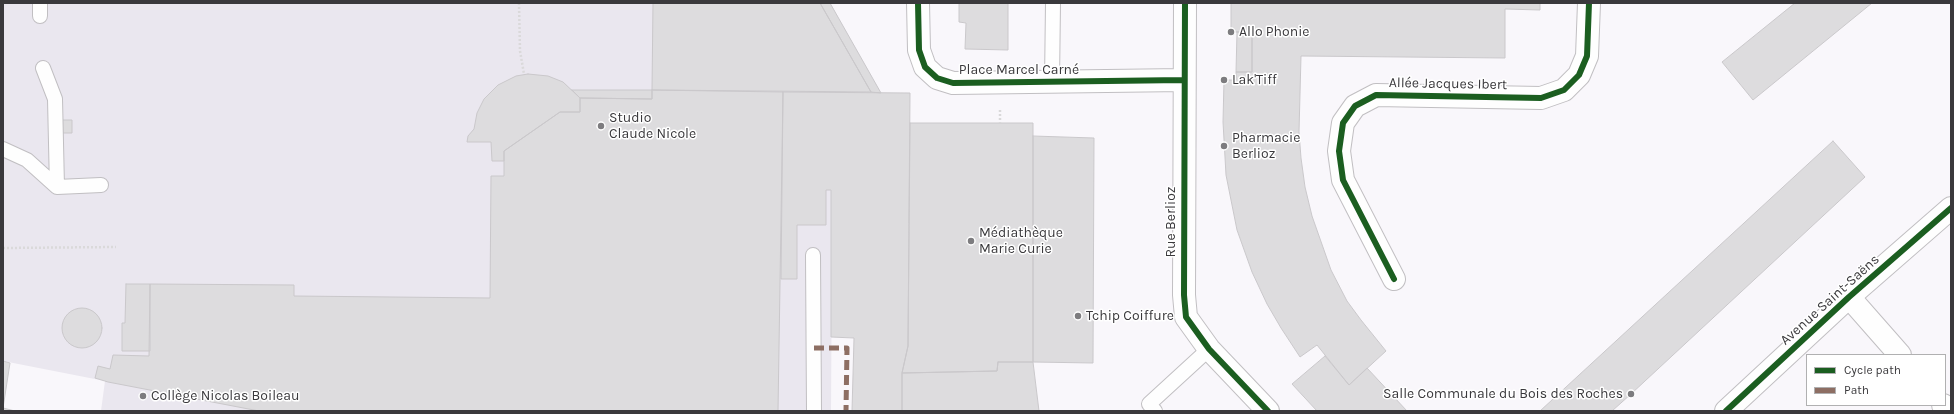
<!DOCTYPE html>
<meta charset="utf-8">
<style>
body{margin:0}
#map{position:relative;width:1954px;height:414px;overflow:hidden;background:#f9f7fb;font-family:Karla,sans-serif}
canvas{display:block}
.frame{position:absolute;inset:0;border:4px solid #3a393c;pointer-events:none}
.legend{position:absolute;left:1806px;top:354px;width:140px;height:52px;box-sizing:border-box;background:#fff;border:1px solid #b0b0b1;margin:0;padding:5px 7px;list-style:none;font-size:12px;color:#3a393c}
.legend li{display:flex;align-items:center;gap:8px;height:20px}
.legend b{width:20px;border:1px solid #b0b0b1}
</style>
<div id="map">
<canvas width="1954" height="414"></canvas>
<div class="frame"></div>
<ul class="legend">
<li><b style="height:5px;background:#1b5e20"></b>Cycle path</li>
<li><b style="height:5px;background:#8d6e63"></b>Path</li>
</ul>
</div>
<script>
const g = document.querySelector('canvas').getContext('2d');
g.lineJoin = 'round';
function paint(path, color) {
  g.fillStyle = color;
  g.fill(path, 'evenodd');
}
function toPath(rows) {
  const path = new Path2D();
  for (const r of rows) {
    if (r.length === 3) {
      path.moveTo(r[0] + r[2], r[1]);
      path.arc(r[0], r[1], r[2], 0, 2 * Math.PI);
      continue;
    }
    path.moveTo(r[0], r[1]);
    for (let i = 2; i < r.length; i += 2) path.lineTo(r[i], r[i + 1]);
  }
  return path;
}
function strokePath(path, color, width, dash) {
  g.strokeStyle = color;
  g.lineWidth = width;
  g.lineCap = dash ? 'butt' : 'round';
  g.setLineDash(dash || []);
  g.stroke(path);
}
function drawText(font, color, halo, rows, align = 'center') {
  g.font = font + ' Karla,sans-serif';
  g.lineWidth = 3;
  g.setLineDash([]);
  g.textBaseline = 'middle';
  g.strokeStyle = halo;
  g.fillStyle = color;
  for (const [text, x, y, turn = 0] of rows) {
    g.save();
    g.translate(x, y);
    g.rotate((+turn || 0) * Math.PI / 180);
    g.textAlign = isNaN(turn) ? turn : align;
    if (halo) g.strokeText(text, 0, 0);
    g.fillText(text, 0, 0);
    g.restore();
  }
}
const built = toPath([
 [3,3,830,3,881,93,833,93,831,411,101,411,105,381,3,361]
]);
const building = toPath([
 [653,3,820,3,871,92,652,90,653,3],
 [820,3,830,3,881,93,871,92,820,3],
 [959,3,1008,3,1008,50,965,49,966,23,959,22,959,3],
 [1231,3,1540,3,1540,10,1505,9,1505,58,1301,56,1299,132,1301,158,1305,187,1312,216,1331,270,1347,301,1361,320,1386,351,1349,385,1317,345,1300,357,1281,328,1267,304,1252,272,1237,230,1226,175,1223,122,1224,80,1236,80,1236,72,1252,72,1252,32,1231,32,1231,3],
 [1795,3,1872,3,1753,100,1722,62,1795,3],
 [1237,32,1252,32,1252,72,1236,72,1237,32],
 [528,74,548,76,563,82,580,98,580,112,560,112,504,151,504,161,492,161,491,142,467,142,468,136,474,129,477,113,484,99,498,85,516,76,528,74],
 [572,90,652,90,652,99,580,98,572,90],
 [652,90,783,92,778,411,259,411,108,382,95,378,98,366,110,369,113,355,149,356,150,284,294,285,294,296,490,298,491,176,504,176,504,151,560,112,580,112,580,98,652,99,652,90],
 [783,92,910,93,908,346,902,373,902,411,852,411,854,338,831,337,831,190,826,190,826,225,797,225,797,279,781,279,783,92],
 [60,120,72,120,72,133,60,133,60,120],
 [910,123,1033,123,1033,362,998,362,997,371,902,373,908,346,910,123],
 [1033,136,1094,138,1093,363,1033,362,1033,136],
 [1833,141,1865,177,1631,394,1612,411,1540,411,1833,141],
 [126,284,150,284,150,351,122,351,122,323,125,323,126,284],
 [82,328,20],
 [1325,356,1349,385,1367,368,1407,411,1317,411,1292,384,1325,356],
 [3,361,10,363,3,408,3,361],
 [998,362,1033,362,1039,411,902,411,902,373,997,371,998,362],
 [3,408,15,411,3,411,3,408]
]);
const path = toPath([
 [519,3,520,51,524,74],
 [1000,110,1000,123],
 [3,248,116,247]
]);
const lane = toPath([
 [40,3,40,16],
 [43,68,55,99,57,187],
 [1052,82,1053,3],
 [3,149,27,160,57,187,101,185],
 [813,255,814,411],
 [1155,411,1149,404,1209,349]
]);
const street = toPath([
 [918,3,919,50,925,67,937,78,953,83,1183,80],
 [1185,3,1184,295,1186,317,1209,349,1268,411],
 [1394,279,1343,180,1339,151,1343,123,1355,106,1376,95,1541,98,1564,90,1579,75,1587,56,1589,3],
 [1849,297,1900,355],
 [1943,405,1948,411]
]);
const secondary = toPath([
 [1726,411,1849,297,1951,208]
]);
const quiet = toPath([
 [814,348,847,348,846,411]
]);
const cycleway = toPath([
 [918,3,919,50,925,67,937,78,953,83,1183,80],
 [1185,3,1184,295,1186,317,1209,349,1268,411],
 [1394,279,1343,180,1339,151,1343,123,1355,106,1376,95,1541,98,1564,90,1579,75,1587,56,1589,3],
 [1726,411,1849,297,1951,208]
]);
const markers = [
 [1231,32,4,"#7d7c7f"],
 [1224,80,4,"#7d7c7f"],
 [601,126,4,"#7d7c7f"],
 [1224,146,4,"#7d7c7f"],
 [971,241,4,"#7d7c7f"],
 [1078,316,4,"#7d7c7f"],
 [1631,394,4,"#7d7c7f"],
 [143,396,4,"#7d7c7f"]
];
const poiNames = [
 ["Allo Phonie",1239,32],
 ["Lak'Tiff",1232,80],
 ["Studio",609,118],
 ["Claude Nicole",609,134],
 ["Pharmacie",1232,138],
 ["Berlioz",1232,154],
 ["Médiathèque",979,233],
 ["Marie Curie",979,249],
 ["Tchip Coiffure",1086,316],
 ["Salle Communale du Bois des Roches",1623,394,"right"],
 ["Collège Nicolas Boileau",151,396]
];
const streetNames = [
 ["Place Marcel Carné",1019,70],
 ["Allée Jacques Ibert",1448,84,1],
 ["Rue Berlioz",1171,222,-90],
 ["Avenue Saint-Saëns",1830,300,-42]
];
paint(built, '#eae7ef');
paint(building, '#dddcde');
strokePath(building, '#cac8cb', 1);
strokePath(lane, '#c1bfc2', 16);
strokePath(street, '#c1bfc2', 24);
strokePath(secondary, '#c1bfc2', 24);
strokePath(path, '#dad9da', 2.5, [2, 2]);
strokePath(lane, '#fefefe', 14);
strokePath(street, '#fefefe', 22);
strokePath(secondary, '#fefefe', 22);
strokePath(quiet, '#8d6e63', 5, [10, 5]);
strokePath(cycleway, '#1b5e20', 6);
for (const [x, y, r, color] of markers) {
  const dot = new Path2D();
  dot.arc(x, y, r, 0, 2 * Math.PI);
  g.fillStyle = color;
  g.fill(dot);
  strokePath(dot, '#fff', 1.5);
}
drawText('14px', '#3a393c', '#fff', poiNames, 'left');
drawText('14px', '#3a393c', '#fff', streetNames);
</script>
